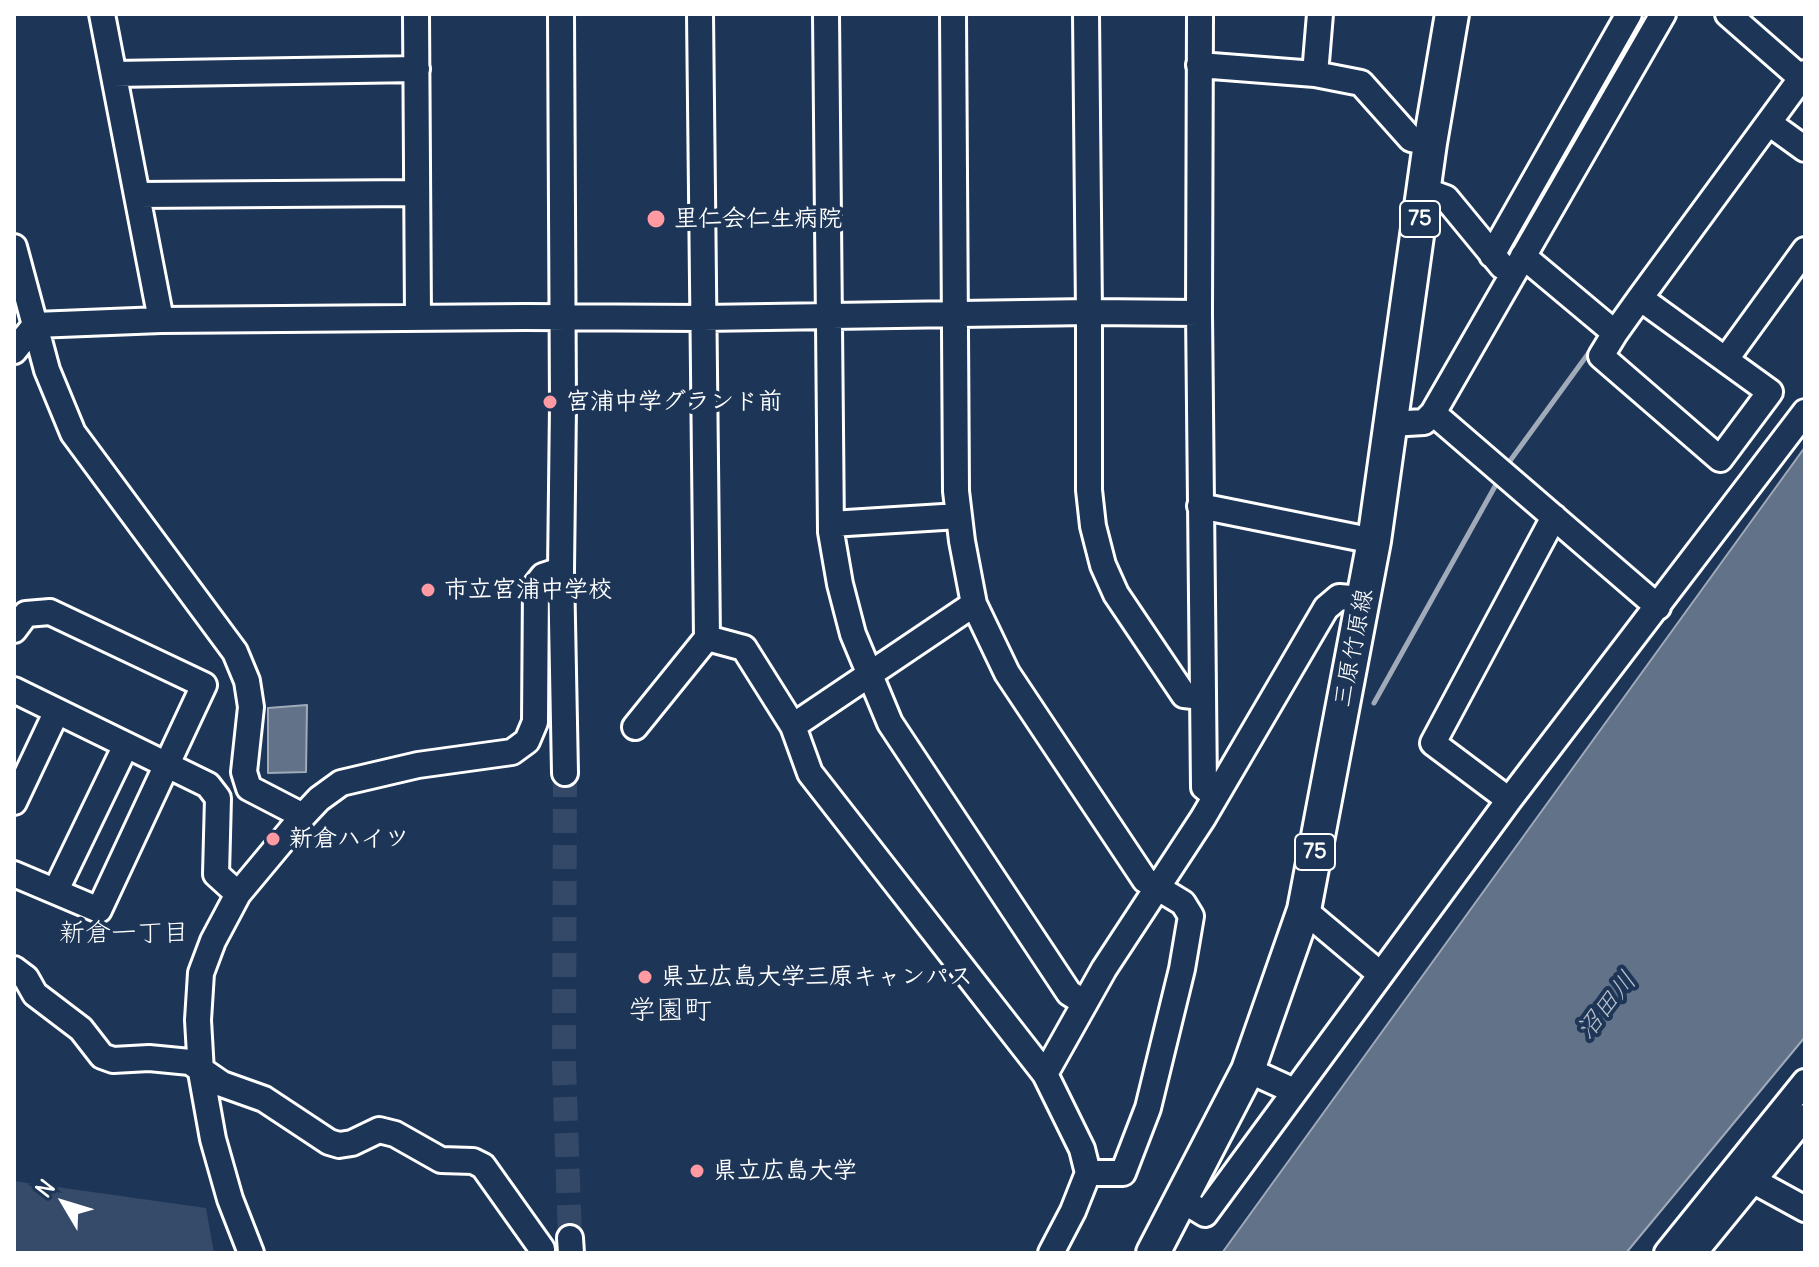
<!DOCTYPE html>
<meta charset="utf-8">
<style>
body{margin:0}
#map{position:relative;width:1819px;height:1267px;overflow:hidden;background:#1d3557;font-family:Delius,sans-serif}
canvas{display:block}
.frame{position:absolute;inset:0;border:16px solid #fff;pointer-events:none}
.north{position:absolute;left:24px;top:1163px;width:80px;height:80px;-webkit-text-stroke:6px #1d3557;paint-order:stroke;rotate:308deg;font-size:22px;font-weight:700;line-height:32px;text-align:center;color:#fff}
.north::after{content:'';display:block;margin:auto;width:28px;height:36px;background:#fff;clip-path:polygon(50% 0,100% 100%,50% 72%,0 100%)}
</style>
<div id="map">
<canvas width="1819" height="1267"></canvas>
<div class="frame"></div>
<div class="north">N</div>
</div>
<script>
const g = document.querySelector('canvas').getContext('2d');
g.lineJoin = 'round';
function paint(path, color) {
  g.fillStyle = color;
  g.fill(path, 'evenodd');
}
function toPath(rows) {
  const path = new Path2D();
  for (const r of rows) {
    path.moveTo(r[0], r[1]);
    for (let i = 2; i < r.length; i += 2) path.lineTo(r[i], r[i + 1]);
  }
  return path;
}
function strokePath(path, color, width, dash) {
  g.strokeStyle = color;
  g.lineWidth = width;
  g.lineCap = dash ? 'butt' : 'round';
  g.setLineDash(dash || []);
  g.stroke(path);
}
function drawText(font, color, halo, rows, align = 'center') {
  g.font = font + ' Delius,"Klee One",sans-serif';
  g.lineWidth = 8;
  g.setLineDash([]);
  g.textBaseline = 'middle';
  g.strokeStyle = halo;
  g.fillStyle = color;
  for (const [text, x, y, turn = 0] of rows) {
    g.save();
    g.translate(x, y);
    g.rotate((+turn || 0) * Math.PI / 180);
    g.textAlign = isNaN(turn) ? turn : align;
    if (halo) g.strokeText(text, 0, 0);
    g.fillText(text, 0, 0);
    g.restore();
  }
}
const green = toPath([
 [14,1181,206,1208,214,1253,14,1253]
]);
const water = toPath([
 [1805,447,1805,1037,1626,1253,1222,1253,1805,447],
 [307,705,306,772,268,773,268,708,307,705]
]);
const stream = toPath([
 [1507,465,1593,347],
 [1374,703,1498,481]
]);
const minorTunnel = toPath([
 [565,773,564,1066,570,1238]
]);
const minor = toPath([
 [102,14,161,320],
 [416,14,418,317],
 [561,14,563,406,561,570,565,773],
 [826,14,831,532,840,584,853,634,890,723,1069,993,1085,1003],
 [953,14,956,491,962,541,974,604,1007,673,1145,880,1183,903,1191,916,1182,969,1148,1108,1123,1173,1088,1173],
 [1200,14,1199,313,1204,787,1215,796],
 [1728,14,1801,78],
 [1199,65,1315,74,1361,83,1411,139,1430,143],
 [114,74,417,69],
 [1315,74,1320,14],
 [1769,123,1805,149],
 [1424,190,1446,198,1502,266],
 [137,195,417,193],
 [14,247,47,370,73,433,235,652,247,681,251,707,244,772,249,788,303,816],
 [1492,255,1629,14],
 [1523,256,1615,333],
 [1640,298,1770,392,1720,459,1601,356,1615,333,1640,298,1805,73],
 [1199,313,1089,312,1089,490,1093,526,1103,565,1116,594,1184,695,1202,697],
 [35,325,161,320,525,317,703,318,1089,312,1086,14],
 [14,351,35,325],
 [1726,359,1805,250],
 [1433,413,1658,607],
 [1390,424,1424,422,1433,413,1663,14],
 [1200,506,1374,541],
 [831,524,959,516],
 [14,630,26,614,50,612,204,685,99,910,14,874],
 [707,638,744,648,793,726,810,773,1045,1074,1082,1149,1088,1173,1073,1211,1051,1253],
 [14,690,208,785,218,798,216,874,238,894],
 [793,726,974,604],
 [635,727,707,638,700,14],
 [1509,800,1433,743,1554,517],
 [14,802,57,711],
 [56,890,126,745],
 [1304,910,1380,974],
 [14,969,26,978,35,994,81,1029,102,1056,113,1060,149,1058,190,1062,222,1084,264,1099,329,1142,339,1145,352,1143,379,1130,395,1134,441,1160,473,1161,483,1166,542,1249],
 [1248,1070,1294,1091],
 [1045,1074,1104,969,1203,818,1326,608,1339,597,1363,599],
 [1752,1180,1805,1209],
 [1182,1200,1205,1214,1509,800,1805,412],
 [570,1238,571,1253],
 [251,1253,230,1199,213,1139,201,1072,198,1020,201,973,213,941,238,894,303,816,319,799,341,783,418,765,512,752,527,741,535,722,536,585,543,576,561,570],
 [1667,1253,1805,1082],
 [1694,1253,1805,1117]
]);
const major = toPath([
 [1153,1253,1248,1070,1304,910,1374,541,1430,143,1452,14]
]);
const markers = [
 [656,219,10,"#ff9aa2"],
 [550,402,8,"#ff9aa2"],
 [428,590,8,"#ff9aa2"],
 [273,839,8,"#ff9aa2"],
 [645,977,8,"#ff9aa2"],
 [697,1171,8,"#ff9aa2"]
];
const shields = [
 [1420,219,40],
 [1315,852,40]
];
const shieldNames = [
 ["75",1420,219],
 ["75",1315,852]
];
const poiNames = [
 ["里仁会仁生病院",674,219],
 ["宮浦中学グランド前",566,402],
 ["市立宮浦中学校",444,590],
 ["新倉ハイツ",289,839],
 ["県立広島大学三原キャンパス",661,977],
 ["県立広島大学",713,1171]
];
const streetNames = [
 ["三原竹原線",1354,648,-79]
];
const neighbourhoodNames = [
 ["新倉一丁目",124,934]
];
const waterNames = [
 ["沼田川",1607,1006,-51]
];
const quarterNames = [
 ["学園町",670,1011]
];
paint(green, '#364b69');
paint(water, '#617289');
strokePath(water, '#a0aab8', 2);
strokePath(stream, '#a0aab8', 5);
strokePath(minorTunnel, '#344968', 24, [24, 12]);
strokePath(minor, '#fff', 30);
strokePath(major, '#fff', 38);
strokePath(minor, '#1d3557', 24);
strokePath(major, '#1d3557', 32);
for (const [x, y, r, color] of markers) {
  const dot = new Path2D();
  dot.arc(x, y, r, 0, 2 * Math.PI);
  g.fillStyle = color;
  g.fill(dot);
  strokePath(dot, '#1d3557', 3);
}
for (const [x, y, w] of shields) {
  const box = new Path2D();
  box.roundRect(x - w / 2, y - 18, w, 36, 6);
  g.fillStyle = '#1d3557';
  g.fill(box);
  strokePath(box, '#fff', 2);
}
drawText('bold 22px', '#fff', null, shieldNames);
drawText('bold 24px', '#fff', '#1d3557', poiNames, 'left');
drawText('24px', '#fff', '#1d3557', streetNames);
drawText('26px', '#fff', '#1d3557', neighbourhoodNames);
drawText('italic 26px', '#b8c0ca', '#1d3557', waterNames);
drawText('28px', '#fff', '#1d3557', quarterNames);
</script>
